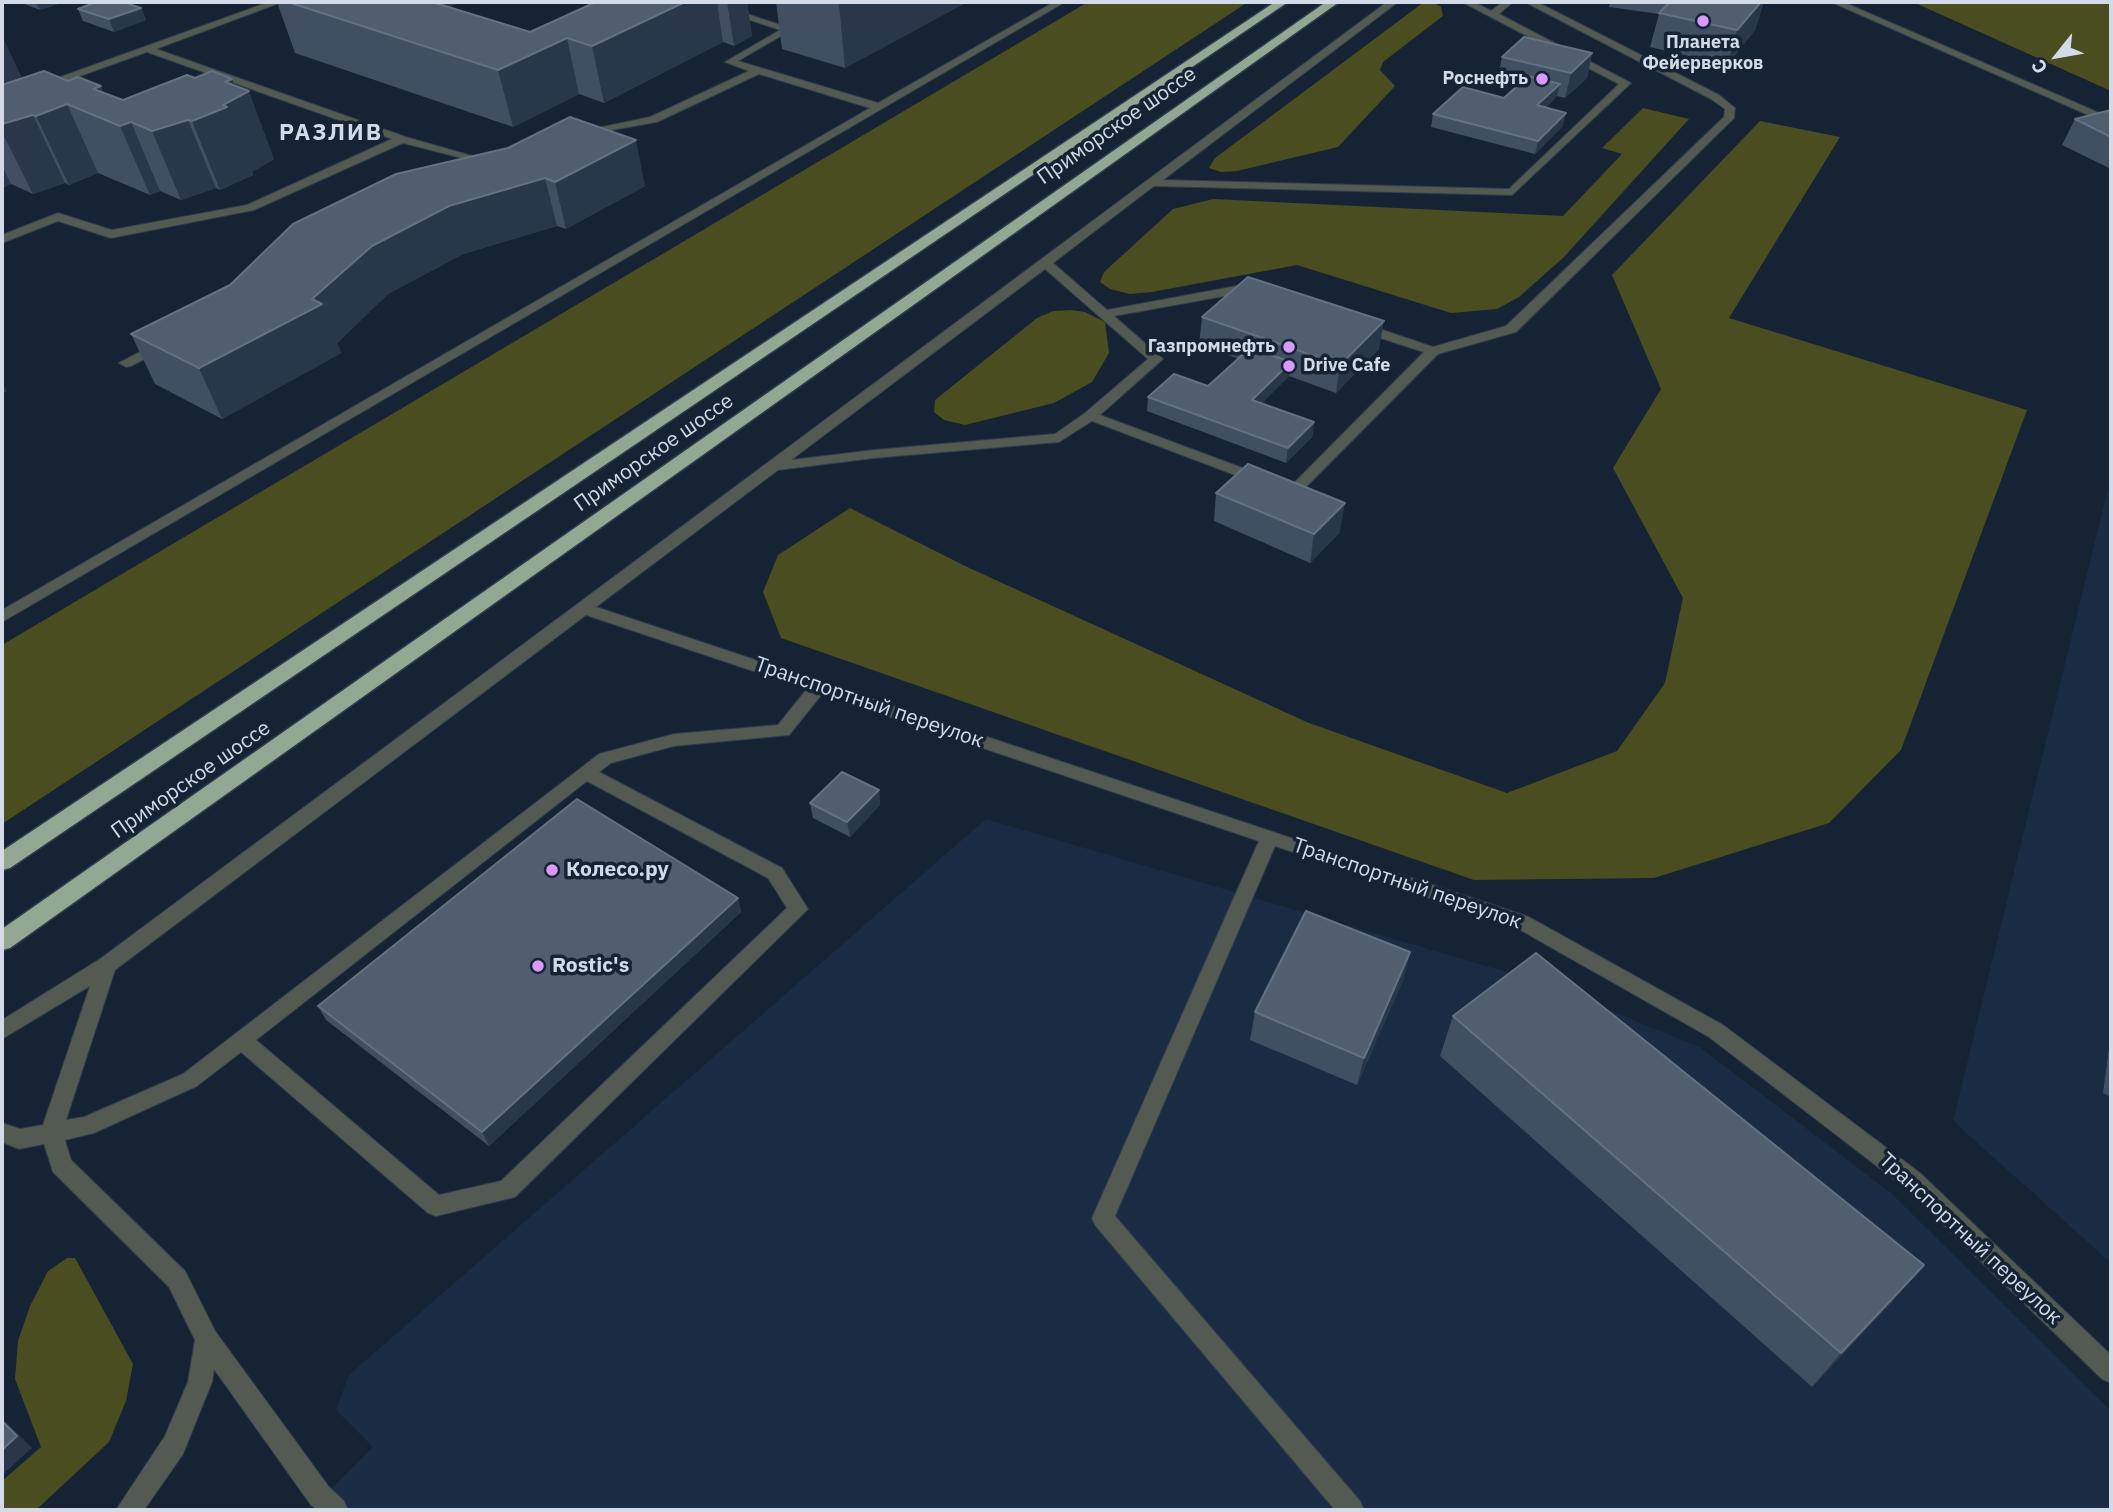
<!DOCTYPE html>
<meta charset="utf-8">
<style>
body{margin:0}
#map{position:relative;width:2113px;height:1512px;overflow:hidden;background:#152335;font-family:"IBM Plex Sans",sans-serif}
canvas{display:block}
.frame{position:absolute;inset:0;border:4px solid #d2dbe7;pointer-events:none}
.north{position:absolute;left:2022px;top:21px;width:70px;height:70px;-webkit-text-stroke:5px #152335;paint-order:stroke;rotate:239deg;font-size:19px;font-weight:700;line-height:28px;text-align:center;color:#d2dbe7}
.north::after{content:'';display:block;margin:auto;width:24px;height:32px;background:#d2dbe7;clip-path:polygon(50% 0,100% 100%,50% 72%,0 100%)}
</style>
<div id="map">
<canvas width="2113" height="1512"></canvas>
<div class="frame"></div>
<div class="north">С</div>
</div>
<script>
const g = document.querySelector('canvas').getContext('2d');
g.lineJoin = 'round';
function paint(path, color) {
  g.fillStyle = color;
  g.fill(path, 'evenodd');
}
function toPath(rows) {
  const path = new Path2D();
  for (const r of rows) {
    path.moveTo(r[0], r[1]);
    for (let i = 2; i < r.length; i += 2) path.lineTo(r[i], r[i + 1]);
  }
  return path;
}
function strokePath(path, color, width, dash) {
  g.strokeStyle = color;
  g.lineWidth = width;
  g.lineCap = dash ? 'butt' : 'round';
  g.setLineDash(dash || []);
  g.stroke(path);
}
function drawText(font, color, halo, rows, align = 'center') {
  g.font = font + ' "IBM Plex Sans",sans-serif';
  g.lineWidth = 7;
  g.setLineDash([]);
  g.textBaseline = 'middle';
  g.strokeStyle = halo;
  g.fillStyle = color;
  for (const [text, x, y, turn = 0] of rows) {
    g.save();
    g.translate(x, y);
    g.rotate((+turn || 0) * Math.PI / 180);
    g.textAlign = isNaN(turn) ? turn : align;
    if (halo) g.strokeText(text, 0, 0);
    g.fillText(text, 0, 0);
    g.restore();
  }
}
const built = toPath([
 [2111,476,2111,1263,1953,1121],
 [986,819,1544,983,1701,1048,1891,1193,2111,1411,2111,1510,310,1510,373,1447,336,1410,349,1375]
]);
const green = toPath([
 [1088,2,1248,2,2,824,2,645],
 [1424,2,1433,2,1441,7,1443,16,1383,62,1380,70,1395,86,1338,147,1237,171,1221,172,1209,168,1215,158],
 [1913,2,2111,2,2111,91],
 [1643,108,1689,119,1564,257,1519,297,1497,309,1451,313,1297,265,1152,292,1130,294,1110,289,1100,282,1104,272,1173,209,1213,199,1563,216,1622,154,1602,148],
 [1760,121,1840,137,1729,318,2027,410,1901,750,1829,823,1654,878,1474,880,781,638,763,592,778,555,850,508,965,566,1309,723,1507,793,1617,751,1665,683,1683,598,1613,468,1661,389,1612,275],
 [1072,310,1085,312,1105,322,1109,353,1092,382,1054,403,965,425,944,420,934,412,935,400,1037,318,1053,311],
 [67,1258,75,1258,133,1364,126,1401,109,1442,36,1510,2,1510,2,1481,41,1447,15,1379,18,1341,30,1306,48,1271]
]);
const minor = toPath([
 [269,2,282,2,156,49,406,137,493,162,493,166,403,143,254,210,111,238,58,221,2,243,2,235,58,213,112,230,247,205,392,139,147,52,2,104,2,98,269,2],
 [696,2,710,2,793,29,738,61,878,103,1054,2,1065,2,2,622,2,610,870,108,759,74,657,122,578,136,578,132,650,117,749,71,725,62,780,30,696,2],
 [1387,2,1398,2,1163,180,1509,189,1619,84,1462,2,1474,2,1491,11,1503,2,1513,2,1499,14,1631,83,1512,195,1154,186,1053,263,1107,310,1242,285,1259,293,1253,297,1241,293,1114,316,1163,359,1100,415,1291,486,1424,352,1355,330,1355,324,1365,324,1433,347,1506,326,1724,117,1725,109,1711,99,1525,2,1537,2,1719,95,1735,108,1734,118,1516,332,1438,354,1298,495,1288,495,1092,421,1059,442,874,458,778,470,596,607,1529,917,1723,1025,1920,1173,2111,1355,2111,1383,2102,1379,1904,1187,1709,1037,1515,927,1275,846,1115,1216,1360,1501,1364,1510,1335,1510,1095,1225,1092,1218,1259,841,822,694,789,735,674,746,611,763,599,772,782,868,808,909,515,1197,436,1216,428,1213,241,1052,197,1086,94,1133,65,1140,71,1160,185,1271,215,1331,329,1487,344,1501,348,1510,317,1510,311,1505,214,1369,212,1382,183,1454,144,1510,116,1510,165,1436,188,1382,195,1340,169,1287,53,1172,44,1144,19,1149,2,1142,2,1123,20,1129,43,1125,90,986,2,1039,2,1020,100,959,1387,2],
 [1045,269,1148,359,1085,413,1055,434,874,450,791,460,1045,269],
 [586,615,807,689,778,725,674,734,599,754,183,1074,84,1117,66,1120,115,970,586,615],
 [587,781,768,878,787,908,501,1181,439,1195,256,1040,587,781],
 [1831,2,1843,2,2111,118,2111,125,1831,2],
 [161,341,168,345,166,348,131,366,126,367,119,363,161,341]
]);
const highway = toPath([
 [1275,2,1288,2,10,868,2,870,2,851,1275,2],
 [1326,2,1339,2,10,948,2,950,2,929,1326,2]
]);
const wall = toPath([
 [19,2,64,2,40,10],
 [277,2,461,2,449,7,530,32,596,2,747,2,752,36,734,46,723,42,604,103,579,94,513,127,295,53],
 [776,2,967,2,845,68,782,49],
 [1610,2,1764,2,1755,30,1727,65,1650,47,1659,14,1609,7],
 [141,8,146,20,114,32,83,21,78,9],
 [2,39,22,78,68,81,123,100,195,78,232,79,235,86,274,159,252,172,253,175,220,190,216,188,181,200,160,191,150,195,98,173,69,185,65,183,33,194,11,184,2,188],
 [1592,53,1587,78,1565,98,1557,96,1546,107,1563,126,1535,154,1431,127,1433,114,1504,98,1517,86,1497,81,1502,57],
 [2111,110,2111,169,2062,145,2075,119],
 [508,148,645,186,566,229,557,226,463,254,388,294,337,343,341,353,222,419,155,384,131,334],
 [1202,317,1379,349,1336,393,1289,376,1262,403,1314,422,1312,437,1286,463,1147,411,1148,397,1208,386,1239,359,1199,345],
 [1216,493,1340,532,1310,563,1214,521],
 [879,790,880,805,850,837,813,818,810,803],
 [738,898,741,912,489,1146,326,1020,318,1006],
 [1410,952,1403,980,1357,1085,1250,1040,1255,1012],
 [1453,1016,1893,1301,1812,1387,1440,1056],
 [2111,1034,2111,1097,2103,1093]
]);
const shadedWall = toPath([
 [36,2,64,2,40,10],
 [409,2,461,2,414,21],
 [685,2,717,2,723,42,604,103,592,46],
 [727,2,747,2,752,36,734,46],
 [842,2,967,2,845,68,839,4],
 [1761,2,1764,2,1755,30,1727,65,1737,30],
 [141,8,146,20,114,32,109,19],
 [567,38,579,94,513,127,498,70],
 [4,40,25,84,2,93,2,41],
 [1592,53,1587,78,1565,98,1571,73],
 [232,79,239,96,249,91,274,159,252,172,253,175,220,190,192,121,223,105,225,82],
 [1560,84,1557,96,1535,118,1537,105],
 [101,86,118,126,93,89],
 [67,104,98,173,69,185,36,116],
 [1566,113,1563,126,1535,154,1538,141],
 [33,115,65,183,33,194,2,132,2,124],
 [188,120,216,188,181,200,152,131],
 [131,122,160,191,150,195,120,126],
 [636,140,645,186,566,229,555,182],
 [2,166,11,184,2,188],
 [545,178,557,226,463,254,388,294,337,343,341,353,222,419,199,368,372,246,449,206],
 [1384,321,1379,349,1336,393,1340,365],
 [1291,362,1289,377,1250,414,1252,400],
 [2,383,7,391,2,394],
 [1314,422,1312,437,1286,463,1288,448],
 [1345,503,1340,532,1310,563,1314,534],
 [879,790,880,805,850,837,847,822],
 [738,898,741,912,489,1146,482,1132],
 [1410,952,1403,980,1357,1085,1364,1058],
 [1924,1265,1893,1301,1812,1387,1841,1353],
 [2,1418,32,1448,2,1475]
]);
const building = toPath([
 [96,2,123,2,141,8,109,19,78,9,96,2],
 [288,2,432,2,530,32,596,2,685,2,592,46,567,38,498,70,288,2],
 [1670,2,1761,2,1737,30,1659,13,1670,2],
 [1524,37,1592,53,1571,73,1502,57,1524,37],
 [44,71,68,81,78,77,101,86,93,89,123,100,187,75,195,78,212,71,232,79,225,82,249,91,223,105,227,107,192,121,188,120,152,131,131,122,120,126,67,104,36,116,33,115,2,124,2,85,44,71],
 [1528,76,1560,84,1537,105,1566,113,1538,141,1433,114,1463,87,1504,98,1528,76],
 [2111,110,2111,137,2075,119,2111,110],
 [570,117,636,140,555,182,545,178,449,206,372,246,312,299,322,304,199,368,131,334,230,285,293,224,396,174,508,148,570,117],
 [1248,277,1384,321,1340,365,1202,317,1248,277],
 [1250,348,1291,362,1252,400,1314,422,1288,448,1148,397,1174,374,1208,386,1250,348],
 [1248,464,1345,503,1314,534,1216,493,1248,464],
 [842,772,879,790,847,822,810,803,842,772],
 [577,799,738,898,482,1132,318,1006,577,799],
 [1306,911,1410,952,1364,1058,1255,1012,1306,911],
 [1536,953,1924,1265,1841,1353,1453,1016,1536,953],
 [2,1421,17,1436,2,1450,2,1421]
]);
const markers = [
 [1703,21,7,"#d89af8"],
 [1542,79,7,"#d89af8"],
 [1289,347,7,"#d89af8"],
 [1289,366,7,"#d89af8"],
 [552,870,7,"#d89af8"],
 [538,966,7,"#d89af8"]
];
const farPoinames = [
 ["Планета",1703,43,"center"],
 ["Фейерверков",1703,64,"center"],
 ["Роснефть",1528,79],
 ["Газпромнефть",1275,347],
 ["Drive Cafe",1303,366,"left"]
];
const streetNames = [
 ["Приморское шоссе",1117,126,-35],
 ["Приморское шоссе",654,453,-35],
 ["Транспортный переулок",869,703,19],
 ["Приморское шоссе",191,780,-35],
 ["Транспортный переулок",1407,884,19],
 ["Транспортный переулок",1970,1239,43]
];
const poiNames = [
 ["Колесо.ру",566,870],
 ["Rostic's",552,966]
];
const farDistrictnames = [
 ["РАЗЛИВ",331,133]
];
paint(built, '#1a2c43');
paint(green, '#4a4d20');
strokePath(minor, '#2f3d4e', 2);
strokePath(highway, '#2f3d4e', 3);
paint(minor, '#525a51');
paint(highway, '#93a892');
paint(wall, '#404f61');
paint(shadedWall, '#283749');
paint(building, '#505e6f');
strokePath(building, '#647182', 2);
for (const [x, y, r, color] of markers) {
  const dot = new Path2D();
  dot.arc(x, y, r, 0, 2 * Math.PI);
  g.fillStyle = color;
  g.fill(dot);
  strokePath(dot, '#152335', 2.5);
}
drawText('bold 18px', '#d2dbe7', '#152335', farPoinames, 'right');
drawText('21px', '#d2dbe7', '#152335', streetNames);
drawText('bold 21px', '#d2dbe7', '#152335', poiNames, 'left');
g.letterSpacing = '2px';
drawText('bold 23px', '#d2dbe7', '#152335', farDistrictnames);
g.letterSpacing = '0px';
</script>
